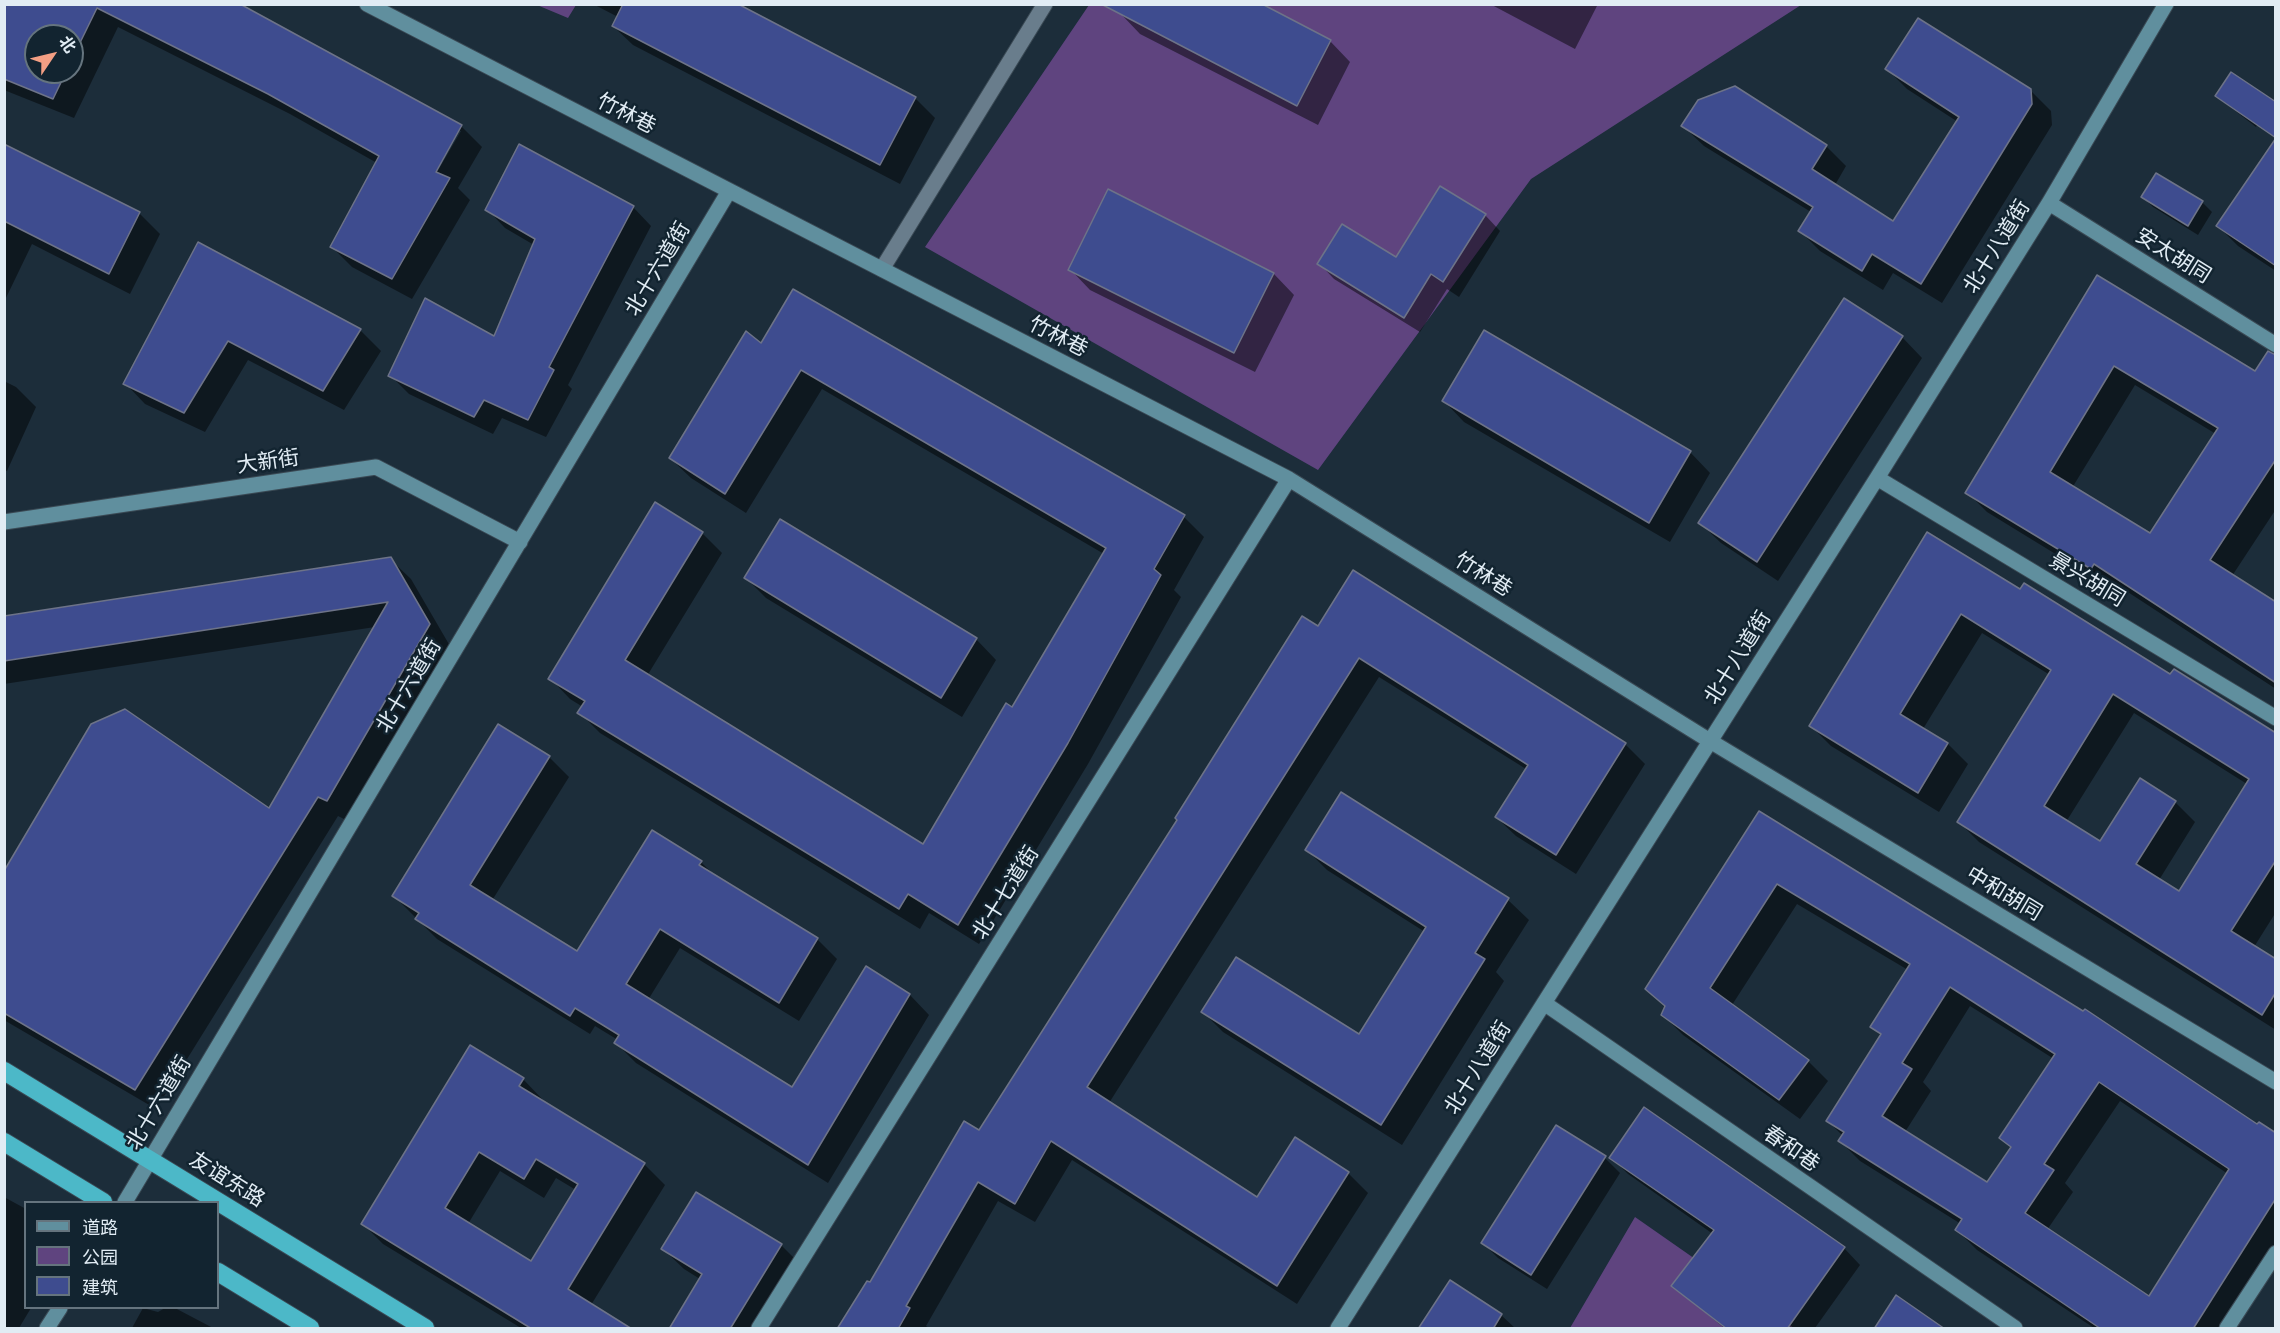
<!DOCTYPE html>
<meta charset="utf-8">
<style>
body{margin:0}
#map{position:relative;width:2280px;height:1333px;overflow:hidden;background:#1c2d3a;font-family:"Work Sans","Noto Sans SC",sans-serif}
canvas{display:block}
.frame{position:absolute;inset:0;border:6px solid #e1ecf4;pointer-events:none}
.legend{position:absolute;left:24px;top:1201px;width:195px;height:108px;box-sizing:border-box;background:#122430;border:2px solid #65747e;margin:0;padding:8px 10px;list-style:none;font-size:18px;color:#e1ecf4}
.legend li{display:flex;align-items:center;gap:12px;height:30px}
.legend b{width:30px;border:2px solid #65747e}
.north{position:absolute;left:24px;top:24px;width:60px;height:60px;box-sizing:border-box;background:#122430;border:2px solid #65747e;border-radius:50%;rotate:55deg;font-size:16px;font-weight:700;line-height:24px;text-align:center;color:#e1ecf4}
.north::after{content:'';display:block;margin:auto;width:21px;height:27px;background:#f39f84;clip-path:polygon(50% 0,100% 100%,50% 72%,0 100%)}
</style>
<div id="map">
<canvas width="2280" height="1333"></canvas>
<div class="frame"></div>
<ul class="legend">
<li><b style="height:8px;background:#608f9e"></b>道路</li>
<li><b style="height:16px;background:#5f447f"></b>公园</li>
<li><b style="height:16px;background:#3e4c8f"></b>建筑</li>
</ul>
<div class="north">北</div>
</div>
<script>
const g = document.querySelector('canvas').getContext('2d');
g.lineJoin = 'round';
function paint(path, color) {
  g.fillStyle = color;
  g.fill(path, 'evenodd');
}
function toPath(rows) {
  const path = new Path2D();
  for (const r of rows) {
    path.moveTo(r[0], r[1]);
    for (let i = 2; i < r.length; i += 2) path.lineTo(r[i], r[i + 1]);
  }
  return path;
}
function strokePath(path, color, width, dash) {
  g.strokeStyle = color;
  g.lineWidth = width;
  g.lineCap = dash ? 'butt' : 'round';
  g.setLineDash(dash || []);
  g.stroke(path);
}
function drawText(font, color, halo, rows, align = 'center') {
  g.font = font + ' "Work Sans","Noto Sans SC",sans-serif';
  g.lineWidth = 5;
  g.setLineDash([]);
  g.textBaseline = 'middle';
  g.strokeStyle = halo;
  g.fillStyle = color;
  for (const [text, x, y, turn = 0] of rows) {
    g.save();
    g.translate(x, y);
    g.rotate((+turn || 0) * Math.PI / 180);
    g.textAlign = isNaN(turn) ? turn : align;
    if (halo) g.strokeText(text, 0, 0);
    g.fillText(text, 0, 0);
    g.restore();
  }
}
const green = toPath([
 [537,5,576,4,576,5,568,18],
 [1089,5,1801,5,1531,179,1318,470,925,247],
 [1635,1217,1794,1328,1570,1328]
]);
const shadow = toPath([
 [4,4,238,4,462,127,482,147,458,188,470,200,412,299,352,267,332,247,377,163,290,114,118,27,74,118,4,90],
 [36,36,72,36,72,72,36,72],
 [457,131,461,131,433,179,431,178],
 [593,4,735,4,915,98,935,118,900,184,633,45,613,26,618,17],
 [1490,4,1598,4,1575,49],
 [1120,13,1330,41,1350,62,1318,125,1140,34],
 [1887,69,2030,90,2051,111,2052,125,1942,303,1893,273,1883,290,1820,251,1800,231,1811,212,1704,146,1683,126,1826,146,1846,166,1835,185,1894,223,1958,122,1907,89],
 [2216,96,2271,104,2256,127],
 [2276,141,2276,271,2238,246,2218,226],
 [4,146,139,213,160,234,130,294,32,244,4,302],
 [1109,191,1274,274,1294,295,1255,372,1090,290,1070,269],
 [2143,197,2202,202,2212,212,2198,235,2153,207],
 [633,207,651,226,568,385,572,389,546,437,502,418,493,434,409,394,390,375,494,338,534,245,505,228,487,209],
 [1485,215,1500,231,1459,297,1447,289,1420,332,1334,279,1319,263,1396,260],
 [199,244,360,330,381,351,344,410,248,360,205,432,145,404,125,383],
 [2098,277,2256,373,2276,362,2276,509,2232,576,2276,604,2276,689,2114,583,2111,588,1987,512,1967,492],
 [2135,385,2216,434,2150,535,2072,488],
 [1902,337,1922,358,1778,581,1721,543,1700,523],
 [762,345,1184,517,1204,537,1174,590,1181,597,1088,764,979,944,929,913,920,929,600,733,579,712,583,707,570,699,550,678,702,533,722,553,647,676,924,846,1012,709,1104,554,822,389,746,513,691,478,670,458],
 [4,381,16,387,36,407,7,471,4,470],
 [1444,401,1690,452,1710,473,1670,542,1464,422],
 [1928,534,2020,591,2276,735,2276,912,2254,947,2276,961,2276,1030,1979,842,1959,822,2050,675,1982,633,1923,729,1948,744,1968,764,1939,812,1831,746,1811,726],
 [2134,713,2247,784,2180,893,2159,880,2195,822,2175,802,2101,843,2066,822],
 [390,559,411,579,450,646,348,821,338,816,156,1109,4,1020,4,874,270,810,375,627,4,684,4,617],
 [746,578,976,639,996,660,962,717,766,598],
 [1318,628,1625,744,1645,764,1576,874,1516,836,1496,817,1526,769,1379,677,1109,1103,1258,1199,1348,1173,1368,1193,1297,1304,1072,1160,1035,1222,998,1201,926,1326,929,1328,839,1328,980,1132],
 [549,757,569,777,493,899,578,953,701,862,715,876,817,939,837,959,799,1021,680,948,648,1000,792,1089,866,968,910,995,929,1015,828,1183,636,1063,616,1043,618,1040,595,1026,590,1034,437,939,394,896],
 [1342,794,1508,900,1529,920,1496,972,1504,981,1402,1145,1223,1032,1203,1012,1360,1036,1425,932,1327,870,1307,850],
 [1760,813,2258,1126,2276,1135,2276,1251,2226,1328,2094,1328,1977,1250,1957,1230,1961,1224,1860,1161,1840,1141,1843,1136,1828,1121,1881,1036,1872,1027,1908,970,1797,904,1732,1005,1808,1061,1828,1081,1800,1119,1683,1035,1663,1015,1666,1008,1647,988],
 [1970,1006,2054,1059,2001,1138,2012,1149,1988,1184,1905,1132,1931,1091,1923,1082],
 [2120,1101,2228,1174,2149,1299,2047,1230,2073,1192,2065,1183],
 [523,1079,543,1100,542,1102,644,1164,665,1185,591,1305,629,1328,521,1328,383,1244,363,1224],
 [500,1171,544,1198,556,1178,576,1190,532,1263,468,1224],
 [1611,1157,1844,1248,1860,1265,1815,1328,1724,1328,1673,1286,1713,1234,1628,1174],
 [1605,1158,1620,1173,1547,1289,1498,1258,1483,1243],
 [4,1197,26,1209,26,1308,31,1308,19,1328,4,1328],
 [781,1245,801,1265,763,1328,670,1328,700,1279,684,1269,663,1249],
 [143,1308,158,1312,165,1308,175,1308,213,1328,132,1328],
 [1501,1315,1515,1328,1420,1328]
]);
const building = toPath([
 [4,4,240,4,462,125,436,172,450,178,392,279,330,247,379,156,268,94,97,8,72,59,72,36,36,36,36,72,66,72,53,99,4,79,4,4],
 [623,4,738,4,916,97,880,165,612,26,623,4],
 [1101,4,1262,4,1331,40,1297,106,1101,4],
 [1918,18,2031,89,2032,104,1921,284,1872,254,1862,271,1798,231,1813,207,1681,126,1698,100,1735,86,1827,145,1812,169,1893,221,1959,117,1885,69,1918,18],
 [2231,72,2276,102,2276,138,2215,96,2231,72],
 [2276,138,2276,266,2216,226,2276,138],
 [4,144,140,212,109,274,4,221,4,144],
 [519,144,634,206,549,367,554,370,528,420,484,400,474,417,388,376,425,298,494,336,535,239,485,210,519,144],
 [2156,173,2203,201,2188,226,2141,197,2156,173],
 [1440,186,1486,214,1443,282,1431,274,1404,318,1317,264,1342,224,1396,257,1440,186],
 [1108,189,1274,273,1234,353,1068,270,1108,189],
 [198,242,361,329,323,391,228,341,184,413,123,384,198,242],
 [2097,275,2255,371,2268,351,2276,355,2276,459,2210,560,2276,602,2276,683,2094,564,2091,569,1965,493,2097,275],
 [2114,366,2218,428,2150,533,2050,472,2114,366],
 [793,289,1185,515,1154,569,1161,575,1068,743,958,925,908,894,899,909,577,713,585,701,548,679,655,502,703,532,625,660,923,844,1006,703,1012,707,1106,548,801,370,725,494,669,458,746,331,761,343,793,289],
 [1844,298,1903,336,1757,562,1698,523,1844,298],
 [1484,330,1691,451,1649,523,1442,401,1484,330],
 [780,519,977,638,941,698,744,578,780,519],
 [1927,532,2020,589,2024,583,2170,674,2174,669,2276,733,2276,860,2231,931,2276,959,2276,992,2262,1015,1957,822,2051,670,1961,614,1900,714,1948,743,1918,793,1809,726,1927,532],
 [2113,694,2249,779,2179,891,2136,864,2176,801,2140,778,2100,841,2044,806,2113,694],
 [391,557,430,624,327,801,318,797,135,1090,4,1013,4,871,91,724,125,709,269,808,388,602,4,661,4,616,391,557],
 [1353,570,1626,743,1556,855,1495,817,1528,765,1359,658,1087,1087,1257,1197,1295,1137,1349,1172,1277,1286,1051,1141,1015,1204,978,1182,906,1306,910,1308,898,1329,837,1329,867,1281,870,1282,964,1121,979,1130,1177,820,1175,818,1302,616,1318,626,1353,570],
 [498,724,550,756,470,885,577,951,652,830,702,861,699,865,818,938,779,1003,660,929,626,984,792,1087,866,966,910,994,808,1165,614,1043,619,1035,575,1008,570,1016,415,919,419,913,392,896,498,724],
 [1341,792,1509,898,1475,953,1485,959,1381,1125,1201,1012,1236,957,1359,1034,1426,927,1305,850,1341,792],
 [1759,811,2083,1011,2085,1009,2257,1124,2259,1122,2276,1133,2276,1198,2193,1329,2101,1329,1955,1230,1962,1219,1838,1141,1844,1132,1826,1121,1881,1034,1870,1027,1910,964,1777,884,1710,988,1809,1060,1779,1100,1661,1015,1665,1006,1645,989,1759,811],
 [1950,987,2055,1054,1999,1138,2011,1147,1987,1182,1882,1116,1912,1069,1902,1063,1950,987],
 [2099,1082,2229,1169,2149,1296,2025,1213,2054,1170,2044,1164,2099,1082],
 [470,1045,524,1078,519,1086,645,1163,568,1289,632,1329,532,1329,361,1224,470,1045],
 [479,1152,524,1179,536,1159,578,1184,531,1261,445,1208,479,1152],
 [1644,1107,1845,1247,1787,1329,1727,1329,1671,1286,1714,1230,1609,1158,1644,1107],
 [1556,1125,1606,1156,1531,1275,1481,1243,1556,1125],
 [696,1192,782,1244,730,1329,669,1329,702,1274,661,1249,696,1192],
 [1450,1280,1502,1314,1493,1329,1418,1329,1450,1280],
 [1896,1295,1945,1329,1874,1329,1896,1295]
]);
const lane = toPath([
 [882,269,1045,4]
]);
const secondary = toPath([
 [367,4,1289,479,1710,741,2276,1082],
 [2049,203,2276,345],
 [1877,478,2276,718],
 [4,522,376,467,520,542],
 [1544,1003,2015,1328],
 [125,1202,729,191],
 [47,1328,60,1308],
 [759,1328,1289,479],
 [1338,1328,1877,478,2049,203,2166,4],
 [2227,1328,2276,1253]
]);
const highway = toPath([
 [4,1071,425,1328],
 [4,1142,103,1202],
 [218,1272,310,1328]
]);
const streetNames = [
 ["竹林巷",626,114,27],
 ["北十八道街",1997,247,-58],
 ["安太胡同",2173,256,32],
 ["北十六道街",658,269,-59],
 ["竹林巷",1058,337,27],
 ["大新街",268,462,-8],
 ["竹林巷",1483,575,32],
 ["景兴胡同",2087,580,31],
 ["北十八道街",1738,658,-58],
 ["北十六道街",409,686,-59],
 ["北十七道街",1006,893,-58],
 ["中和胡同",2004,894,31],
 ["北十八道街",1478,1068,-58],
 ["北十六道街",159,1103,-59],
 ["春和巷",1791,1149,35],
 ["友谊东路",227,1180,32]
];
paint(green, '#5f447f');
paint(shadow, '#0007');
paint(building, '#3e4c8f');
strokePath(building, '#6d7388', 1.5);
strokePath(lane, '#3a4954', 17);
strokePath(secondary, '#3a4954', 17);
strokePath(highway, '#3a4954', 20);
strokePath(lane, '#697d8c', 15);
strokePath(secondary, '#608f9e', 15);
strokePath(highway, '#4cb8c8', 18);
drawText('21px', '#e1ecf4', '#122430', streetNames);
</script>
